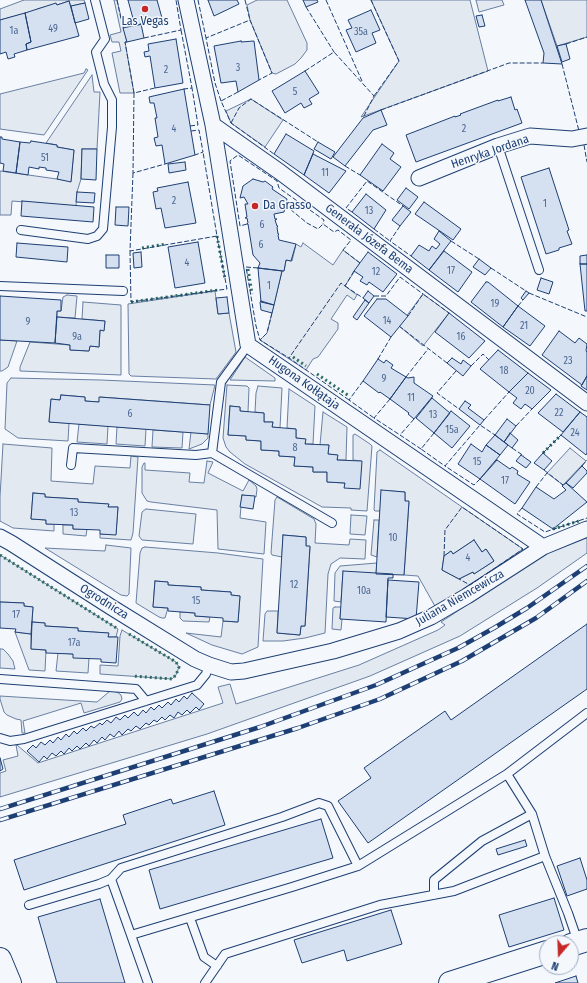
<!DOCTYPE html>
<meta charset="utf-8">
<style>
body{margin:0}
#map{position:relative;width:587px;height:983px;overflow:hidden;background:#f4f7fb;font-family:"Fira Sans Condensed",sans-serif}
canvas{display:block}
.north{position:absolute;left:539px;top:935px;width:40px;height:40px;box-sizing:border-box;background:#f4f7fb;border:1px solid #9eadc5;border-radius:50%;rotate:199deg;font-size:11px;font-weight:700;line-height:16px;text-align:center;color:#1d3f73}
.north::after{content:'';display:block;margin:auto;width:14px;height:18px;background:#c62828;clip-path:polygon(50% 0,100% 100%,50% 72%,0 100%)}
</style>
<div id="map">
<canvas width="587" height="983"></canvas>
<div class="north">N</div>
</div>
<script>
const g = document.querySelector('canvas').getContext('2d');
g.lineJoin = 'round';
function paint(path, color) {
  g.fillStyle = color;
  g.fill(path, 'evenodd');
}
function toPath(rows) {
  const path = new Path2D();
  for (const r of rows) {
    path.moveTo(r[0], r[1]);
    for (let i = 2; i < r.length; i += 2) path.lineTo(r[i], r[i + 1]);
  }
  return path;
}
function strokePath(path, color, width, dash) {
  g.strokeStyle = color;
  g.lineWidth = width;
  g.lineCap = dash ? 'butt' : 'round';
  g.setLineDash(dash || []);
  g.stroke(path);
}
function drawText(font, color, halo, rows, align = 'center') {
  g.font = font + ' "Fira Sans Condensed",sans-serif';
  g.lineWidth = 3;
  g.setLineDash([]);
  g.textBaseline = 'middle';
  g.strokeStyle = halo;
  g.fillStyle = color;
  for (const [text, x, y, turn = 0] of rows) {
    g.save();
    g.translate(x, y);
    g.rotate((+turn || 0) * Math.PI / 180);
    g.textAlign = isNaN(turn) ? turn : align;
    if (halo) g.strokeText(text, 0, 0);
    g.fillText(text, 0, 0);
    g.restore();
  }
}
const green = toPath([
 [24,0,84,0,85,3,71,6,69,1,57,5,56,4,37,9,37,10,0,20,0,9,24,0],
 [114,0,117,0,127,42,125,42,134,93,120,93,112,53,121,51,119,42,112,42,110,35,121,32,114,0],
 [257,0,287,0,307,43,307,50,301,58,295,64,276,74,272,73,250,20,247,5,257,0],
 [371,0,470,0,488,71,361,117,399,61,371,0],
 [476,0,502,0,504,5,479,12,476,0],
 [541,0,587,0,587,37,557,46,541,0],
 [86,69,88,70,44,135,0,129,0,94,84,73,86,69],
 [92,75,94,92,100,92,97,149,82,149,81,179,77,192,76,206,12,201,11,215,0,215,0,171,71,181,74,150,57,147,57,145,46,143,92,75],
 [251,99,283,120,265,147,231,123,226,111,251,99],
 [303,243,333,265,343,250,360,263,345,286,357,295,354,300,347,295,331,319,338,323,338,329,318,357,313,359,306,370,260,340,267,333,282,271,284,271,286,260,292,261,296,244,301,247,303,243],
 [215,291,218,314,229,313,236,352,216,379,131,376,129,374,128,304,215,291],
 [423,294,449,313,423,346,399,326,423,294],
 [67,295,77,296,75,318,57,317,57,311,61,311,63,297,67,295],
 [83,302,121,305,121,375,20,371,20,367,30,342,70,345,70,350,89,351,90,346,99,347,100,330,104,330,105,321,82,319,83,302],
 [0,340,17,341,8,367,2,371,0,371,0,340],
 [245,357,275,378,275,381,230,380,245,357],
 [11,378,101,380,215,385,210,405,100,397,99,402,85,401,85,397,61,395,60,400,51,399,49,422,69,423,68,441,18,438,5,429,7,383,11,378],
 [227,385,247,386,249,388,248,412,240,411,240,407,230,406,228,435,246,436,246,440,261,441,261,450,279,451,279,456,295,457,294,466,313,467,313,472,327,472,327,482,345,483,345,488,361,461,353,460,353,435,355,434,370,444,372,446,367,511,351,510,351,508,322,507,245,464,230,452,226,447,223,438,227,385],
 [258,386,282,388,280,428,272,427,273,422,264,422,264,413,255,412,256,393,258,386],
 [289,389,315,406,313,444,305,444,305,439,296,438,296,429,287,428,289,389],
 [323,412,347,427,346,460,337,460,337,455,328,454,329,445,320,445,323,412],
 [79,424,108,426,107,444,77,442,79,424],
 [117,427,146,429,145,446,116,444,117,427],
 [153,430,183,432,182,448,152,447,153,430],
 [191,432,208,434,208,438,202,444,189,449,191,432],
 [3,444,52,448,51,481,93,484,95,466,130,468,131,456,138,457,133,533,131,540,100,538,100,534,116,534,118,507,108,507,108,504,78,502,78,499,45,497,45,494,33,493,31,519,46,520,46,524,54,524,54,531,13,528,0,521,0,497,3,444],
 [570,448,586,461,563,485,547,473,570,448],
 [380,450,462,507,523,549,436,608,418,576,404,575,409,502,405,501,405,492,390,491,380,511,375,511,374,510,377,452,380,450],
 [474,540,482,552,486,549,494,561,474,574,473,572,459,579,442,570,444,556,451,551,453,554,474,540],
 [207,461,213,462,208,473,243,491,249,480,256,486,257,489,256,497,242,495,240,518,266,522,264,554,218,549,217,510,151,502,147,501,142,493,142,467,144,463,145,463,145,470,190,473,189,482,204,483,207,461],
 [277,497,314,519,316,524,315,543,349,545,350,539,366,540,365,559,340,558,331,564,328,574,325,633,305,638,283,641,263,641,265,614,267,611,278,611,277,633,300,635,301,626,305,626,310,547,306,546,306,537,283,535,282,557,272,555,271,553,275,500,277,497],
 [146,509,196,514,193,544,142,540,139,536,142,512,146,509],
 [351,515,367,516,365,535,350,534,351,515],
 [374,520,379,520,377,557,371,555,374,520],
 [63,525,73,525,73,529,87,529,86,536,63,534,63,525],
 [587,534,587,553,537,588,460,636,370,676,207,734,0,797,0,773,6,771,3,760,18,756,16,745,17,745,38,763,223,703,218,687,230,684,236,704,359,665,438,630,445,625,441,622,541,556,587,534],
 [106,545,131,548,129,594,127,596,121,595,45,548,105,551,106,545],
 [145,547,218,553,263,559,258,647,242,654,212,645,186,633,221,637,223,621,238,622,240,596,231,595,231,592,201,590,201,587,168,585,168,582,155,581,153,607,168,608,165,618,162,618,159,617,136,603,140,553,142,548,145,547],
 [0,555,118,629,116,637,108,637,108,633,78,631,78,628,45,626,45,623,32,622,33,607,24,606,24,603,0,602,0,555],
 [377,563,376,574,343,572,341,602,334,601,335,573,340,566,377,563],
 [335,607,341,607,340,619,342,619,341,630,332,629,333,608,335,607],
 [180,612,195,613,195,616,210,617,209,622,183,621,180,618,180,612],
 [122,630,176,662,179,667,176,675,172,679,100,674,100,665,118,666,120,636,122,630],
 [15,632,31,634,31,649,46,650,45,671,29,670,15,632],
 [0,649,3,649,8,654,13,661,15,669,0,668,0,649],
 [58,653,73,654,89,658,88,673,56,671,58,653],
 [110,691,117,692,121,695,122,699,120,702,84,713,81,703,23,721,25,733,22,733,21,720,16,719,7,715,4,712,0,699,0,696,97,702,110,691]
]);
const building = toPath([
 [128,0,157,0,162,18,135,26,128,0],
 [208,0,237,0,239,4,214,16,208,0],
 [303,0,317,0,318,2,306,7,303,0],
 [525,0,541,0,562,64,543,63,544,53,525,0],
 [69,1,79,36,27,50,26,44,31,42,25,13,56,3,57,5,69,1],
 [85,3,89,19,75,23,71,6,85,3],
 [371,10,380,30,372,33,376,43,356,52,346,30,352,28,348,20,371,10],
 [25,13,31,42,26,44,27,50,14,54,15,57,8,59,6,52,0,54,0,20,25,13],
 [482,15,485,26,479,27,476,16,482,15],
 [141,24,144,38,127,42,123,28,141,24],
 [176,39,183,83,155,88,150,56,145,57,144,52,149,51,148,44,176,39],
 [241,41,241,42,254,41,259,80,238,92,236,81,221,83,214,46,241,41],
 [566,44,570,59,562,62,557,46,566,44],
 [305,71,319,93,309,99,312,104,304,108,301,103,285,113,272,91,305,71],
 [184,89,195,155,165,164,162,145,156,146,154,138,158,137,155,118,157,118,154,103,150,103,149,97,184,89],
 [511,97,515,110,517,109,522,123,416,162,406,135,455,116,455,117,461,115,460,114,498,100,498,101,511,97],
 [381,110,387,125,373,130,345,166,333,157,363,118,381,110],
 [286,134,314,151,304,175,274,154,286,134],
 [0,137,2,137,2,139,20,142,16,173,3,171,4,164,0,163,0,137],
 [31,141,57,145,57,147,74,150,71,182,57,179,59,172,46,170,46,168,39,167,39,169,29,167,28,175,16,173,20,142,30,143,31,141],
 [318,142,335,152,331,159,314,149,318,142],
 [382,144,394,153,390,159,401,167,383,191,360,175,382,144],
 [82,149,97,149,96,180,81,179,82,149],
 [313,154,346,171,329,193,304,175,313,154],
 [185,162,186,170,169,173,168,164,185,162],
 [549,168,569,230,567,231,572,244,559,248,559,250,546,254,521,177,549,168],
 [253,179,263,182,265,181,273,187,272,189,287,199,284,212,274,214,275,219,277,219,275,220,277,226,278,226,277,227,278,234,279,234,278,235,279,240,296,244,291,261,286,260,284,271,258,268,260,263,253,255,248,224,247,224,248,223,247,218,245,218,247,217,245,204,248,204,244,197,240,198,243,186,253,179],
 [188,182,196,223,165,228,161,208,156,209,153,192,158,191,157,188,188,182],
 [406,188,418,197,409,209,397,200,406,188],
 [77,192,95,193,94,203,76,202,77,192],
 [366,194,386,210,374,229,352,212,366,194],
 [22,201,94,207,93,222,21,216,22,201],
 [424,202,461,229,453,240,415,214,424,202],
 [403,206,411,212,400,226,392,220,403,206],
 [116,207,129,207,128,226,115,225,116,207],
 [439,231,451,241,429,270,411,256,419,245,429,251,432,246,436,249,440,244,434,239,439,231],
 [198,242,205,283,175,288,168,247,198,242],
 [17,243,68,247,67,262,16,257,17,243],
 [444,251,472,272,458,292,429,270,444,251],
 [141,252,142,267,134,268,133,253,141,252],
 [368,252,397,274,383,292,369,282,367,285,360,281,363,277,354,271,368,252],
 [106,255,119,255,119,268,106,268,106,255],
 [587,255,587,264,580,264,580,256,587,255],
 [479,259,491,268,485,275,473,267,479,259],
 [580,264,587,264,587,311,585,311,580,264],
 [258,268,282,271,274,305,261,302,258,268],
 [541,278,553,282,549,294,537,290,541,278],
 [486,282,488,282,518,306,503,327,471,302,486,282],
 [368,291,374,296,369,303,363,298,368,291],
 [526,291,529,293,523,300,521,298,526,291],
 [0,296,61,300,61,311,57,311,55,343,0,340,0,296],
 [227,297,229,313,218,314,216,298,227,297],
 [377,299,386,299,408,316,391,337,364,316,377,299],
 [365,300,369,303,357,320,353,317,365,300],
 [261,301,274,305,272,313,261,310,260,302,261,301],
 [518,306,545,326,530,346,503,327,518,306],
 [449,313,485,341,469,358,435,332,449,313],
 [57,317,105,321,104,331,100,330,99,347,90,346,89,351,70,350,70,345,55,343,57,317],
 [559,331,575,343,579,338,587,344,586,351,587,352,587,376,582,385,542,355,559,331],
 [498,350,528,373,509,392,480,369,498,350],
 [452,358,461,364,463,360,471,366,463,376,447,363,452,358],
 [378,359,384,363,386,360,393,365,391,368,406,377,390,399,380,392,379,393,363,381,378,359],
 [528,373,551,390,532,409,525,404,521,409,513,403,517,398,509,392,528,373],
 [587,376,587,390,581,386,587,376],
 [406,377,408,378,414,377,414,383,433,396,414,419,408,414,409,413,390,399,406,377],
 [556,394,580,412,563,432,538,413,556,394],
 [61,395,85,397,85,401,99,402,99,397,210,405,208,434,49,422,51,399,60,400,61,395],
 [432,398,450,413,434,433,416,418,432,398],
 [465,401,471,405,468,408,484,420,480,425,459,409,465,401],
 [230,406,240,407,240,411,264,413,264,422,273,422,272,427,296,429,296,438,306,439,305,444,329,445,328,454,338,455,337,460,362,461,360,489,344,488,345,483,327,482,327,472,313,472,313,467,294,466,295,457,279,456,279,451,261,450,261,441,246,440,246,436,228,435,230,406],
 [451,411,470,426,452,448,434,433,451,411],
 [580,412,587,417,587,453,586,455,561,435,580,412],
 [507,419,516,426,504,442,495,435,507,419],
 [510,433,518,440,512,448,504,442,510,433],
 [495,435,508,445,500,455,486,445,495,435],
 [471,444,482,452,486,445,500,455,480,479,458,464,471,444],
 [543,453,552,461,544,470,534,463,543,453],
 [521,455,531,462,526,468,516,461,521,455],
 [497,460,510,469,512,467,518,471,517,474,530,482,515,504,480,479,497,460],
 [582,466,587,471,587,473,573,488,566,483,582,466],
 [566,483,587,502,553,529,522,508,536,487,554,499,566,490,562,486,566,483],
 [381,490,405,492,405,501,409,501,404,575,376,574,381,490],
 [33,493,45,494,45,497,78,499,78,502,109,504,108,507,118,507,116,535,100,534,100,530,73,529,73,525,46,524,46,520,31,519,33,493],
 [242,495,255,496,253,509,240,507,242,495],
 [283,535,306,537,306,546,310,546,305,626,301,626,300,635,277,633,283,535],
 [474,540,482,552,486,549,494,561,474,574,473,572,459,579,442,570,444,556,451,551,453,554,474,540],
 [343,571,393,574,393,578,388,578,386,622,340,619,343,571],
 [388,580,419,582,416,619,386,617,388,580],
 [155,581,168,582,168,585,201,587,201,590,231,592,231,595,240,596,238,622,223,621,223,618,195,616,195,613,168,611,168,608,153,607,155,581],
 [0,602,24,603,24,606,33,607,31,634,15,632,16,629,0,628,0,602],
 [32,622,45,623,45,626,78,628,78,631,109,633,108,637,118,637,116,663,101,662,101,659,73,658,73,654,46,653,46,650,31,649,32,622],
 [587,624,587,689,368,843,338,801,371,778,364,768,445,711,451,720,587,624],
 [192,693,204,704,199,710,196,707,190,713,187,710,182,715,178,712,174,718,170,715,165,720,162,717,157,722,154,720,149,725,146,723,140,729,136,726,131,731,128,729,122,735,119,731,114,737,110,734,105,740,102,737,97,743,94,740,89,746,86,743,80,749,77,746,72,751,69,748,64,754,61,751,56,756,52,753,47,759,44,756,39,762,27,751,33,745,36,748,41,742,45,745,50,740,53,743,58,737,61,740,66,734,69,737,74,731,77,734,83,728,86,731,91,726,94,728,100,723,102,725,107,720,111,723,116,717,120,720,125,715,128,718,134,712,138,716,143,710,146,713,151,707,154,710,159,705,162,708,168,702,171,705,176,699,179,702,184,696,187,699,192,693],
 [0,758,3,769,0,771,0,758],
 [214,791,225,825,24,890,14,860,126,824,123,815,171,799,173,804,214,791],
 [321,819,333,858,160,909,149,870,321,819],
 [525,840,527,846,498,855,496,849,525,840],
 [580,858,587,880,587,889,567,896,557,866,580,858],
 [554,898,564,930,509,947,499,915,554,898],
 [100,899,125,983,57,983,38,917,100,899],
 [391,910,402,944,347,961,344,950,302,963,294,940,391,910],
 [576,976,578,983,555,983,576,976]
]);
const lane = toPath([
 [498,146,539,270],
 [21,230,88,239,97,236,103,229,112,127,112,100,104,84,96,52,105,39,95,0],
 [0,286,123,291],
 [212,453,332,523],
 [71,465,73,448,196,455,212,453,221,382,248,345],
 [0,679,136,689,146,701],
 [0,738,10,741,24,739,197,685,206,674,209,665],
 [507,774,587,713],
 [358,866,507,774,532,814,545,856],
 [434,895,434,880,482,841,532,814],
 [29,905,99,884,111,879,121,868,282,817,319,803,328,806,358,866,292,887,131,935,111,879],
 [190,918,204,957,217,966],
 [131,935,148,983],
 [205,983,225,954,380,905,454,891,545,856,568,913,578,942]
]);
const street = toPath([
 [186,0,213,125,248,345,543,547],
 [213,125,280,172,587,403],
 [419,178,498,146,530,136,572,139,587,136],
 [0,537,11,543,111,607,195,659,209,665,231,672,244,671,333,651,399,631,431,617,467,596,543,547,587,529]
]);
const secondary = toPath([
 [571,945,587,940],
 [0,959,10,983],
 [450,983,547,952]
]);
const rail = toPath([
 [0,809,260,727,376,685,458,648,494,628,527,608,587,566],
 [0,820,298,728,380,699,462,661,536,618,587,581]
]);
const hedge = toPath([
 [217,236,225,279],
 [142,248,166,244],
 [248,269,252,294],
 [131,302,218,290],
 [293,357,306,366],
 [317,374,349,396],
 [543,453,561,435],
 [553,529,579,521],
 [0,555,118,629],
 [129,634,176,662,179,667,176,675,172,679,133,676]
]);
const fence = toPath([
 [117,0,123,28],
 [198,0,206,38],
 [245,0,250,20],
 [326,0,362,81],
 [371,0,399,61,374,96],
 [306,7,334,52],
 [181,30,192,88,184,89],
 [144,38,181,30,176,0],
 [127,42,125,42,134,93,155,88],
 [566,44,587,37],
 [562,64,579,131],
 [305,71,334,52,374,96,363,118],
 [238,92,221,101,231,123,274,154],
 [134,93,133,173,165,164],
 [221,101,215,83,206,38,250,20,272,73,259,80],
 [381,110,509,63,543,63],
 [231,123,239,108,251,99,318,142],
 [190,126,198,125,192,88],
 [191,131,199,130,203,152,195,155],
 [584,145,587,162],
 [345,166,360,175],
 [133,173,130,251,217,236,203,152],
 [285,205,307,223,318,229,323,224,334,232,338,230,351,240,343,250,360,263],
 [352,212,346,208,367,181,403,206],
 [247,224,240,226,230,161,238,155,277,181,279,188,324,220,323,224],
 [400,226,390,241,411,256],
 [374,229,390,241],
 [451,241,479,259],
 [130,251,131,302,227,289,217,236],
 [258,268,246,267,256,326,260,340],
 [491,268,526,291],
 [345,286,363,298],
 [529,293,587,317],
 [374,296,386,296,400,277,423,294],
 [518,306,523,300],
 [272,313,267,333,260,340,289,358],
 [408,316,423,294,449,313],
 [399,326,447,363],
 [378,359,391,337],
 [471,366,483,354,489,360],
 [456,371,437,393,459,409],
 [406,377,428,349],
 [363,381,349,400,374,418],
 [390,399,374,418,400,435],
 [349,400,289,358,341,283,345,286,354,271],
 [414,419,400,435,421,449],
 [484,420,509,392],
 [516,426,532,409],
 [434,433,421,449,445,466],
 [512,448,524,456],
 [543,453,561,435],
 [582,466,587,460],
 [544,470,563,485],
 [480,479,474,485,445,466,480,425,495,435],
 [536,487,547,473],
 [522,508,517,514,545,532,587,518],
 [444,556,445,530,462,507,523,549,470,585,459,579]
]);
const markers = [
 [145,9,4,"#c62828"],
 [255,206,4,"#c62828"]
];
const numberNames = [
 ["49",53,29],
 ["1a",14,31],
 ["35a",361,32],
 ["3",238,68],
 ["2",166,70],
 ["5",295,92],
 ["4",174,129],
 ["2",464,129],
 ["51",45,158],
 ["11",325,173],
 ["2",174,201],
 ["1",545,204],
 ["13",369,211],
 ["6",262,225],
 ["6",261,245],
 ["4",187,263],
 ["17",451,271],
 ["12",376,272],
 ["1",269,286],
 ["19",495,304],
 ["14",387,321],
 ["9",28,322],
 ["21",524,326],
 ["9a",77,337],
 ["16",461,337],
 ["23",568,361],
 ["18",504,371],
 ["9",384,379],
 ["20",530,391],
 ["11",411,398],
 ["22",559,413],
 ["6",130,414],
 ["13",433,415],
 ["15a",452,430],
 ["24",575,433],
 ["8",295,448],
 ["15",477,462],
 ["17",505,481],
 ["13",74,513],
 ["10",393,538],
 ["4",468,558],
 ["12",294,585],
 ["10a",364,591],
 ["15",196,601],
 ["17",16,615],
 ["17a",74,643]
];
const poiNames = [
 ["Las Vegas",145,22],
 ["Da Grasso",263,206,"left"]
];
const streetNames = [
 ["Henryka Jordana",490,152,-19],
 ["Generała Józefa Bema",369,239,37],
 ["Hugona Kołłątaja",304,383,35],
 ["Juliana Niemcewicza",460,598,-30],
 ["Ogrodnicza",104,602,32]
];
paint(green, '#e3e9f0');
strokePath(green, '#687fa3', 1);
paint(building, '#d5e0f0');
strokePath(building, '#1d3f73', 1);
strokePath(lane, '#1d3f73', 10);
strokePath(street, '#1d3f73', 17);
strokePath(secondary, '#1d3f73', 24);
strokePath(lane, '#f4f7fb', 8);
strokePath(street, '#f4f7fb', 15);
strokePath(secondary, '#f4f7fb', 22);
strokePath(rail, '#1d3f73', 4.5);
strokePath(rail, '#f4f7fb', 3, [9]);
strokePath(hedge, '#2c6c60', 3, [2, 3]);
strokePath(fence, '#1d3f73', 1, [5, 2]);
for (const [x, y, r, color] of markers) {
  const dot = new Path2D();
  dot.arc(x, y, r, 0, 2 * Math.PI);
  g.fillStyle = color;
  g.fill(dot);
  strokePath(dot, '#f4f7fb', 1.5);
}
drawText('10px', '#4b6792', null, numberNames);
drawText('12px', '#1d3f73', '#f4f7fb', poiNames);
drawText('12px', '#1d3f73', '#f4f7fb', streetNames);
</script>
